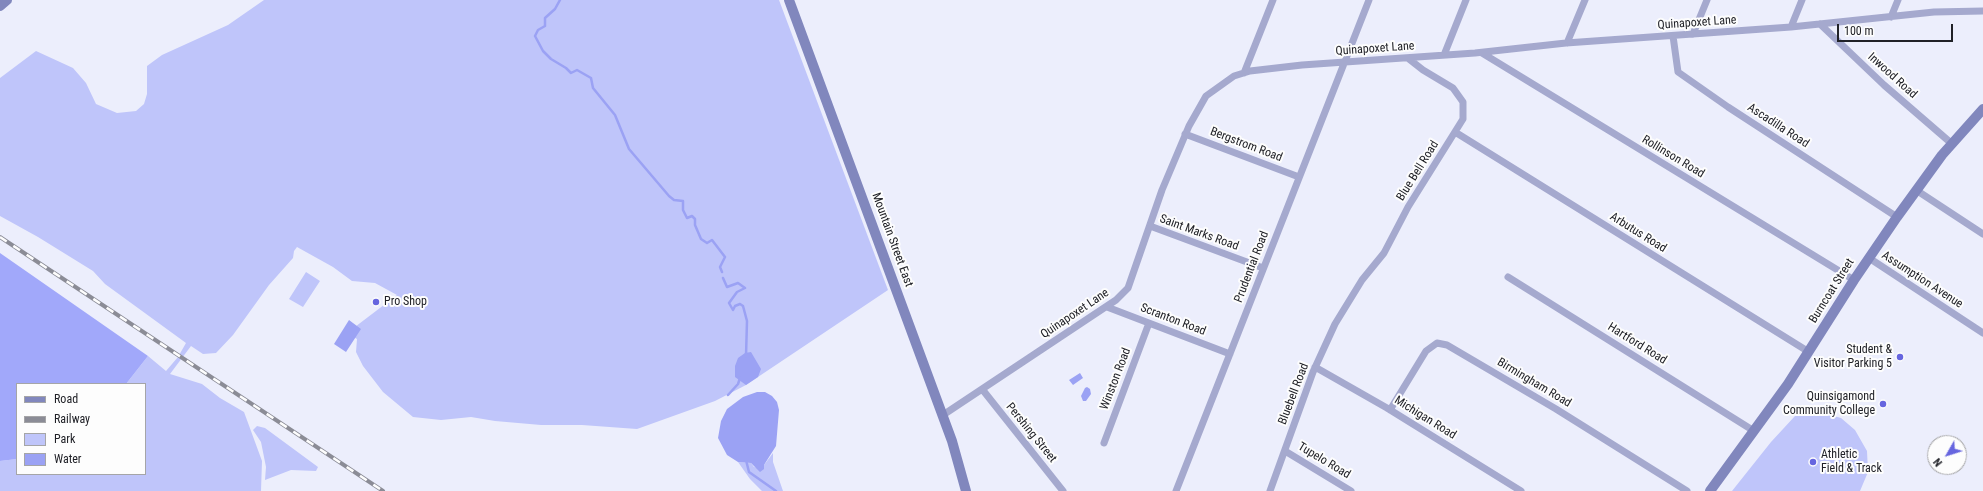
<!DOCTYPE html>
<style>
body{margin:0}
#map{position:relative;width:1983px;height:491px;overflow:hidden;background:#eceefc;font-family:"Roboto Condensed",sans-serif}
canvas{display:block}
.legend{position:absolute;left:16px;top:383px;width:130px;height:92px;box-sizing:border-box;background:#fdfdfd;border:1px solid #a5a5a7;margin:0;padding:5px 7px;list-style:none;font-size:12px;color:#202127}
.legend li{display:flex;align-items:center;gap:8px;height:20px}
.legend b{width:20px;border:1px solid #a5a5a7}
.north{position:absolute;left:1927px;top:435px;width:40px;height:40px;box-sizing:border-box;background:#fdfdfd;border:1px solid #a5a5a7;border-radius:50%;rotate:231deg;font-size:11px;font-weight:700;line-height:16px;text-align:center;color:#202127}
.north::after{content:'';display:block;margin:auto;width:14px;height:18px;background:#6665df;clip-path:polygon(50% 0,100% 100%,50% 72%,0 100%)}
.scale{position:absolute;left:1837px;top:24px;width:116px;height:18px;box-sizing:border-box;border:2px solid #202127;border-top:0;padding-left:5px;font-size:12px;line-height:14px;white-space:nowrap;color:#202127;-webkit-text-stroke:3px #fdfdfd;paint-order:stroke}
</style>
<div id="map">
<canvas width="1983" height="491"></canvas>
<ul class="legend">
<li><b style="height:5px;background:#8187bd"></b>Road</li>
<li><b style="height:5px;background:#8b8c96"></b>Railway</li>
<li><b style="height:11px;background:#bfc5fa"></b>Park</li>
<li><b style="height:11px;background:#9ba2f4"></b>Water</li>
</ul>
<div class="north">N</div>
<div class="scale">100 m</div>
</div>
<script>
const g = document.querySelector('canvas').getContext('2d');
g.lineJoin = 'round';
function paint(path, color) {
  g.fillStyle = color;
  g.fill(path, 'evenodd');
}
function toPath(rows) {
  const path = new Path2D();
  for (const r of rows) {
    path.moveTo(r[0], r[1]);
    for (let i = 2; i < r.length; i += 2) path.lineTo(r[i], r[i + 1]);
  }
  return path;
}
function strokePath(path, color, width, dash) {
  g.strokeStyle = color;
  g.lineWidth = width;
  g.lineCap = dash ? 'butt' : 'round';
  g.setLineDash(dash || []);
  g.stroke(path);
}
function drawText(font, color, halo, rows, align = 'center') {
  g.font = font + ' "Roboto Condensed",sans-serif';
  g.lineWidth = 4;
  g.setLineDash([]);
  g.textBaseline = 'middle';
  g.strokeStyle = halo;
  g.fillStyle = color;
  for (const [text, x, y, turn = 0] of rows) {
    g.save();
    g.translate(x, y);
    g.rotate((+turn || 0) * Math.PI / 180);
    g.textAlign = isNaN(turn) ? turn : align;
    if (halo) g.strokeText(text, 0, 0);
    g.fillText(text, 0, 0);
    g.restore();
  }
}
const green = toPath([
 [264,0,779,0,888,290,746,385,715,401,637,429,582,425,541,425,495,421,471,417,441,420,413,417,383,392,363,366,356,352,357,339,347,333,397,295,375,283,352,281,333,267,297,247,294,251,293,258,269,285,233,335,216,353,203,354,191,346,170,374,202,384,220,398,244,412,262,461,261,491,0,491,0,461,17,459,17,474,145,474,145,384,126,384,148,356,166,371,178,357,186,343,105,284,93,271,38,237,0,216,0,78,36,51,73,68,86,83,96,104,117,113,136,111,144,104,147,94,147,66,162,55,228,25],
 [306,272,320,281,303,307,289,299],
 [1806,413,1823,413,1841,418,1855,430,1867,451,1868,472,1860,491,1732,491,1771,442,1795,416],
 [257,426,265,428,318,467,316,471,291,470,265,480,266,467,261,442,253,430],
 [773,453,773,462,783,491,762,491,750,479,738,462,751,463,754,467,764,469,764,465]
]);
const forest = toPath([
 [0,253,148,356,126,384,17,384,17,459,0,461]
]);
const water = toPath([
 [349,320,361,329,346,352,334,344],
 [751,352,761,369,758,377,746,385,735,377,735,366,738,358,745,353],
 [1080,373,1083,378,1073,385,1069,380],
 [1087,387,1090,389,1091,394,1086,401,1083,401,1081,396,1085,388],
 [757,392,765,392,772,396,777,402,779,410,776,446,764,465,764,469,760,472,751,463,738,462,727,455,718,438,721,421,727,409,743,397]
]);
const stream = toPath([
 [560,0,555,9,545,18,545,26,538,30,535,36,543,51,551,59,566,68,571,73,577,70,591,78,593,88,615,115,629,149,669,196,674,200,683,201,683,210,687,218,692,216,695,219,695,225,701,239,707,243,712,240,725,257,720,267,722,272],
 [723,278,727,287,738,283,745,288,737,292,729,303,733,310,735,306,740,304,743,306,747,321,746,356],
 [728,395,738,384,740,378],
 [746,460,749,472,776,491]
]);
const minor = toPath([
 [1891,17,1898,0],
 [1820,24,1884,85,1951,143],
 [1791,27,1802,0],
 [1693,34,1707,0],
 [1673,36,1678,72,1728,107,1897,217],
 [1567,43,1585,0],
 [1482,53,1854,280],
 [1444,55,1466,0],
 [1244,73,1273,0],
 [1455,132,1809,352],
 [1185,134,1299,177],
 [1916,190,1983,234],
 [1150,226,1263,268],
 [1869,258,1983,333],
 [1508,277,1754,431],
 [1107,307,1230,354],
 [1315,367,1387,408,1521,491],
 [982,389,1063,491],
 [1390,410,1426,351,1437,343,1447,345,1556,409,1687,491],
 [943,415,1116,300,1128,288,1162,190,1189,126,1206,96,1234,76,1250,71,1302,65,1475,53,1566,43,1791,27,1934,12,1983,11],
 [1104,443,1149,323],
 [1285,451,1351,491],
 [1176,491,1369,0],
 [1270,491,1313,372,1335,324,1362,280,1384,253,1408,207,1463,119,1463,102,1453,88,1423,70,1409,59]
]);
const secondary = toPath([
 [789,0,952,441,966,491],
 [0,6,7,0],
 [1710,491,1788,384,1854,280,1897,217,1942,155,1983,109]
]);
const rail = toPath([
 [0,237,383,491]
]);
const markers = [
 [376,302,4,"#6665df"],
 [1900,357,4,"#6665df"],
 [1883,404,4,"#6665df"],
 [1813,462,4,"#6665df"]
];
const streetNames = [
 ["Quinapoxet Lane",1697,23,-4],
 ["Quinapoxet Lane",1375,49,-4],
 ["Inwood Road",1892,76,42],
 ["Ascadilla Road",1778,126,33],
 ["Bergstrom Road",1246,145,21],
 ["Rollinson Road",1673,157,31],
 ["Blue Bell Road",1418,171,-58],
 ["Saint Marks Road",1199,233,20],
 ["Arbutus Road",1638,233,32],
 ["Mountain Street East",892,240,70],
 ["Prudential Road",1252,267,-69],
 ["Assumption Avenue",1922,280,33],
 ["Burncoat Street",1832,291,-58],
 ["Quinapoxet Lane",1075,314,-34],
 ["Scranton Road",1173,320,21],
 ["Hartford Road",1637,344,32],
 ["Winston Road",1116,379,-69],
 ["Birmingham Road",1534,383,31],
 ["Bluebell Road",1294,394,-69],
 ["Michigan Road",1425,418,32],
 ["Pershing Street",1031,433,51],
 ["Tupelo Road",1324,461,31]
];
const poiNames = [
 ["Pro Shop",384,302],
 ["Student &",1892,350,"right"],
 ["Visitor Parking 5",1892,364,"right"],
 ["Quinsigamond",1875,397,"right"],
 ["Community College",1875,411,"right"],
 ["Athletic",1821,455],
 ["Field & Track",1821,469]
];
paint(green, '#bfc5fa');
paint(forest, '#a1a8fa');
paint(water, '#9ba2f4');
strokePath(stream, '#9ba2f4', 2.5);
strokePath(minor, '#a5a9ce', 7);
strokePath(secondary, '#8187bd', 10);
strokePath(rail, '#8b8c96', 4);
strokePath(rail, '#fdfdfd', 2.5, [8]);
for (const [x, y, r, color] of markers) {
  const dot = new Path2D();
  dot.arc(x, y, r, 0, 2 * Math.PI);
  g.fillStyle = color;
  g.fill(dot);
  strokePath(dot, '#fdfdfd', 1.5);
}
drawText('12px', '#202127', '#fdfdfd', streetNames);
drawText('12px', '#202127', '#fdfdfd', poiNames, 'left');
</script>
